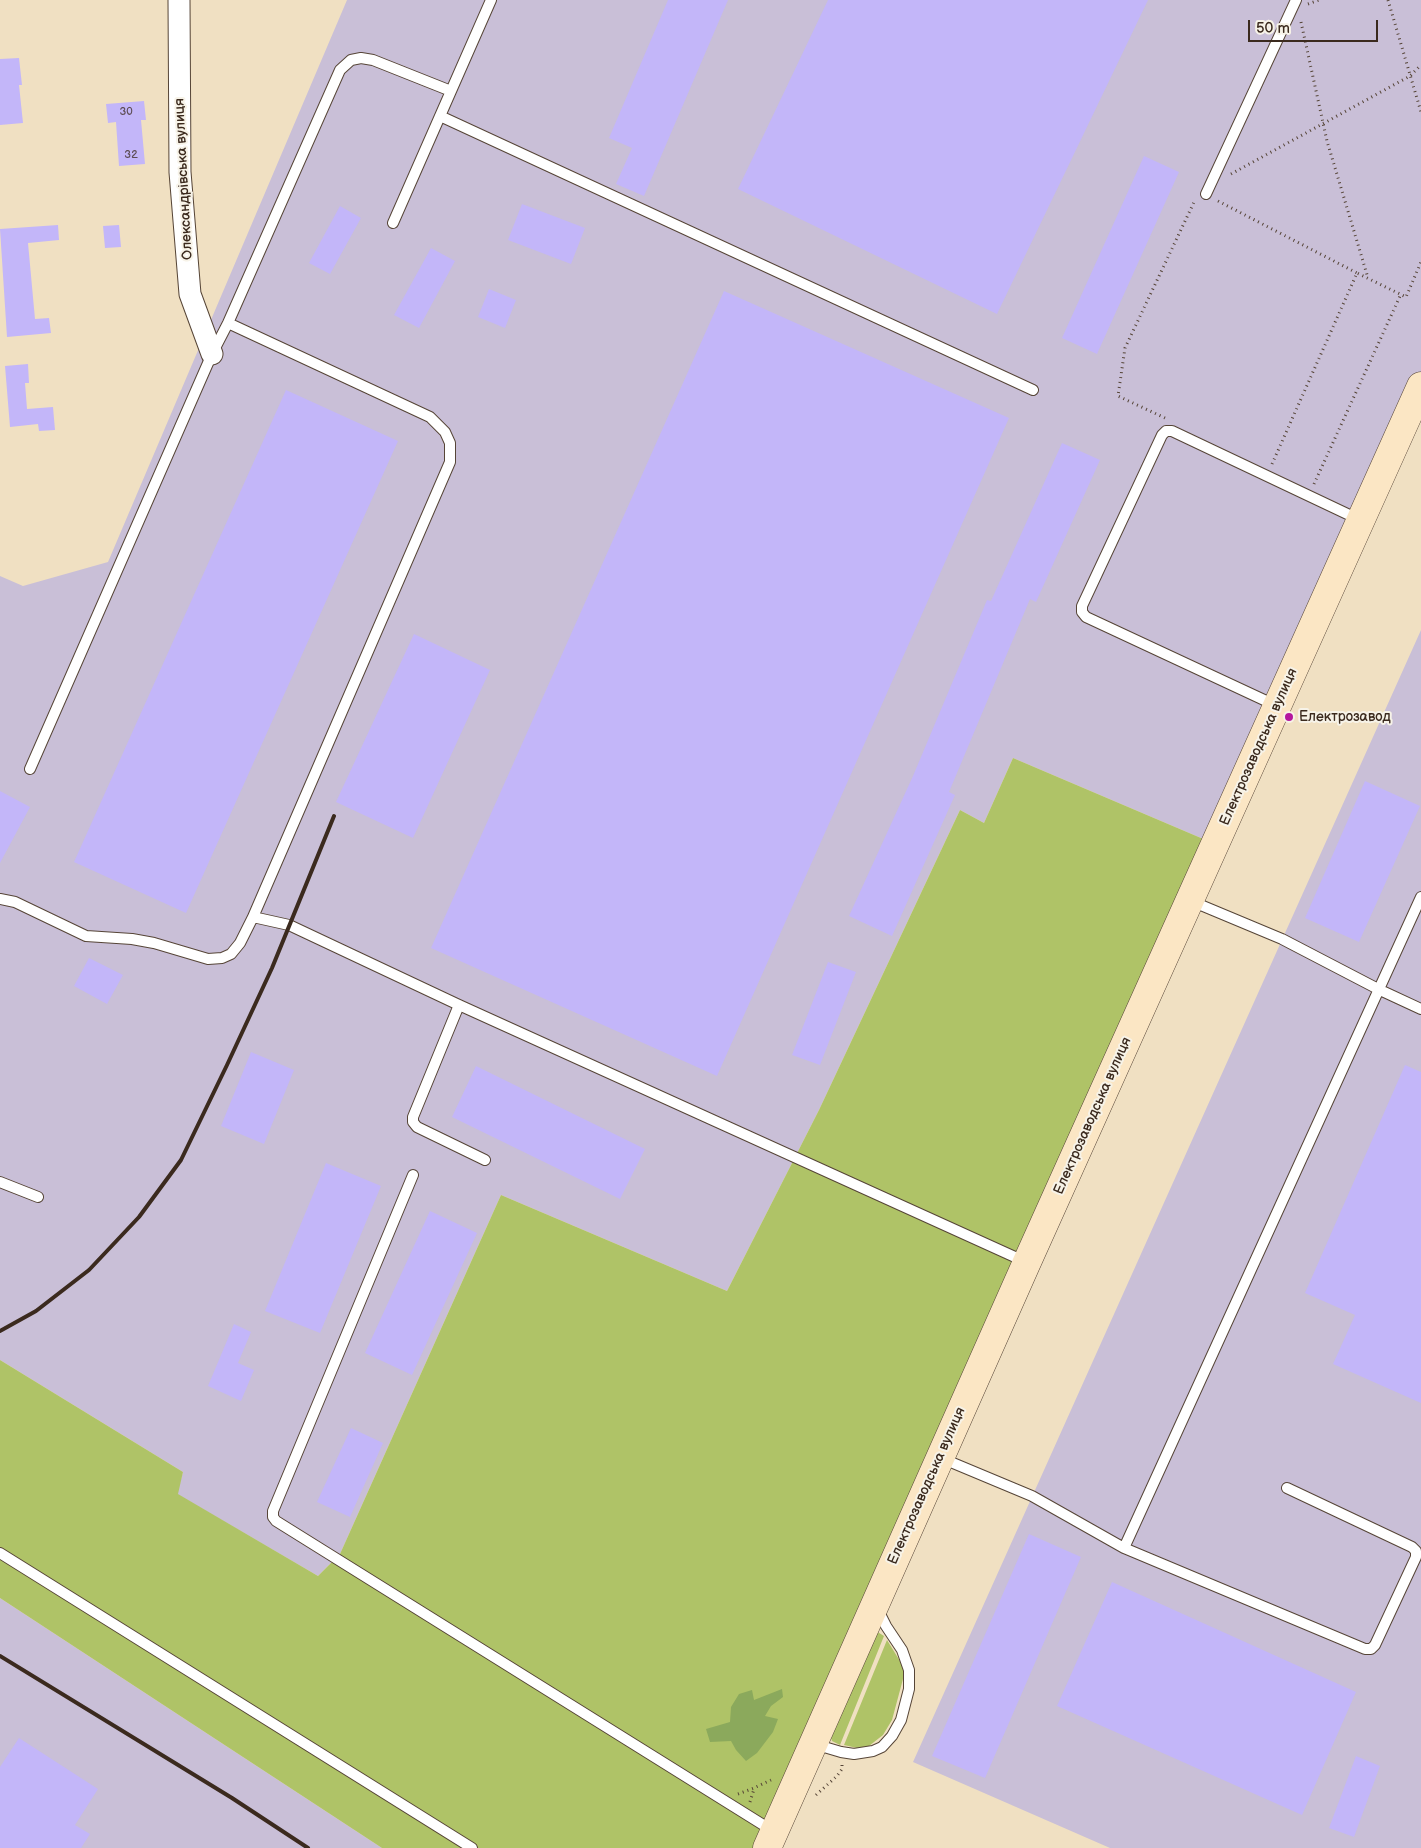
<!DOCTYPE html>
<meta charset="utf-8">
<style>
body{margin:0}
#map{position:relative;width:1421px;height:1848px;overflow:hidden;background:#f0e0c2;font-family:"Balsamiq Sans",sans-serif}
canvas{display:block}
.scale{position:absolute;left:1248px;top:20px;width:130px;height:22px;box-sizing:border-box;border:2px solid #3b2a1e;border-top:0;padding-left:6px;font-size:15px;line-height:18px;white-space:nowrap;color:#3b2a1e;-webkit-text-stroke:4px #f7f3e8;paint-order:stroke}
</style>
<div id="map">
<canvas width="1421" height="1848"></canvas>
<div class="scale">50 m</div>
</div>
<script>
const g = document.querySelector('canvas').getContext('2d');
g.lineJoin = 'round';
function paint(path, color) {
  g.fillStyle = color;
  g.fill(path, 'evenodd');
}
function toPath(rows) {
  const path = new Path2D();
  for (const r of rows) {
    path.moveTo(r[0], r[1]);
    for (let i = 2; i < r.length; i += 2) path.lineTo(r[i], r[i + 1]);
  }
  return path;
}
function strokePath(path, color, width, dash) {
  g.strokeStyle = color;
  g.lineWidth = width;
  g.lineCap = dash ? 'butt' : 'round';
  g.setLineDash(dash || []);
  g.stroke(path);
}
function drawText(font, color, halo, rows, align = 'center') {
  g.font = font + ' "Balsamiq Sans",sans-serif';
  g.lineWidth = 4;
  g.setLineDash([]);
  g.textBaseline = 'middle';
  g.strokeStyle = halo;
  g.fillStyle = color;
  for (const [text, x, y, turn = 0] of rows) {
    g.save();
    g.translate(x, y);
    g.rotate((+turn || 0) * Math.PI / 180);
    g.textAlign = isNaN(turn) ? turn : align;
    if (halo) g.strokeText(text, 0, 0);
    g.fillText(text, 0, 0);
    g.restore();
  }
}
const industrial = toPath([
 [347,0,1421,0,1421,386,1215,844,1013,758,984,823,960,810,819,1110,727,1291,501,1195,340,1554,318,1576,177,1494,183,1472,0,1360,0,576,23,586,108,562],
 [1421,630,1421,1848,1110,1848,913,1762],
 [0,1598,382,1848,0,1848]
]);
const green = toPath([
 [1013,758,1215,844,767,1848,382,1848,0,1598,0,1360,183,1472,178,1494,318,1576,340,1554,501,1195,727,1291,819,1110,960,810,984,823],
 [876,1631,884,1636,840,1745,832,1741,830,1735],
 [887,1640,903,1666,903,1679,892,1720,883,1735,869,1746,857,1748,844,1745]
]);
const forest = toPath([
 [782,1689,783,1697,771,1706,765,1716,778,1719,773,1732,757,1753,746,1761,736,1750,731,1741,710,1742,706,1729,730,1722,731,1707,739,1694,752,1690,754,1700]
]);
const building = toPath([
 [668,0,728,0,644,196,616,184,632,148,609,138],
 [828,0,1148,0,997,314,738,189],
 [19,58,22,85,19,85,23,123,0,125,0,59],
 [144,101,146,120,141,120,145,164,119,166,116,122,108,123,106,104],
 [1144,156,1179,172,1097,354,1062,338],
 [522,204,585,228,571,264,508,240],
 [340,206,361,218,330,274,309,263],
 [58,225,59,240,28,243,35,319,49,318,51,333,7,337,0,229],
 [119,225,121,247,105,248,103,226],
 [431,248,455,261,419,328,394,315],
 [489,289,516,300,505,328,478,317],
 [724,291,1009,418,717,1076,431,948],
 [28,364,29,383,25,383,27,409,53,407,55,430,39,431,38,424,10,427,5,366],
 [286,390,398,441,186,913,74,862],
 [1062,443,1100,460,1036,602,1030,599,949,792,955,795,892,936,849,916,913,776,987,600,991,601],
 [414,634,490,670,413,838,336,802],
 [1365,781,1420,806,1359,942,1305,918],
 [0,791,30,807,0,863],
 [89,958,123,975,107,1004,74,986],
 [828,962,856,972,820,1065,792,1055],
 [251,1052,294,1070,264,1144,221,1126],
 [1405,1065,1421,1072,1421,1403,1333,1364,1355,1315,1305,1293],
 [476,1066,645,1149,620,1199,452,1117],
 [326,1163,381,1186,320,1333,265,1311],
 [430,1211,477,1233,412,1375,365,1353],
 [234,1324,251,1332,238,1363,254,1370,241,1401,208,1386],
 [351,1428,383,1443,350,1517,317,1502],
 [1029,1534,1081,1557,985,1778,932,1756],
 [1112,1582,1356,1692,1302,1815,1057,1706],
 [19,1738,98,1789,75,1825,90,1834,81,1848,0,1848,0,1767],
 [1356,1756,1380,1766,1354,1837,1329,1828]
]);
const path = toPath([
 [1388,0,1421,112],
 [1308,4,1319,0],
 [1301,22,1327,141,1368,278],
 [1231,174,1410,76,1421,65],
 [1218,201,1357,273],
 [1165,418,1118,396,1125,348,1195,200],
 [1272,464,1357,273,1406,297,1421,262],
 [1314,484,1401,294],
 [738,1794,754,1788,771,1780],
 [816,1795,837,1776,842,1769,842,1765],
 [750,1802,754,1789]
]);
const service = toPath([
 [440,116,1033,390],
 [1206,194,1296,0],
 [393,223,491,0],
 [228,323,430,417,445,432,450,443,450,462,253,917,289,925,459,1005,1026,1262],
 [1277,706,1086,617,1082,612,1082,606,1162,435,1166,431,1172,431,1360,520],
 [30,769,212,354,228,323,340,70,351,60,361,58,373,60,451,91],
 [0,899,15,902,86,936,132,939,154,943,208,959,222,958,231,954,240,943,253,917],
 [1191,901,1282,939,1380,990,1421,1009],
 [459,1005,413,1117,413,1122,417,1127,485,1160],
 [413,1175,273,1511,273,1517,276,1521,773,1831],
 [0,1182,38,1197],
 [941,1458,1032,1496,1124,1548,1365,1649,1371,1649,1375,1645,1416,1557,1416,1551,1412,1547,1287,1488],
 [1124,1548,1421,897],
 [0,1553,472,1848],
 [814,1744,841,1752,854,1754,873,1751,882,1747,892,1736,901,1720,909,1689,909,1670,902,1650,886,1626,878,1610]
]);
const minor = toPath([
 [179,0,180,172,190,294,212,354]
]);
const secondary = toPath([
 [767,1848,1027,1262,1421,386]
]);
const rail = toPath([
 [0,1331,36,1311,89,1270,139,1217,181,1160,227,1065,272,968,334,816],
 [0,1656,232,1798,308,1848]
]);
const markers = [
 [1289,717,5,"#b5179e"]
];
const numberNames = [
 ["30",126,112],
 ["32",131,155]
];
const streetNames = [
 ["Олександрівська вулиця",184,179,-93],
 ["Електрозаводська вулиця",1259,747,-66],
 ["Електрозаводська вулиця",1093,1116,-66],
 ["Електрозаводська вулиця",927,1486,-66]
];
const poiNames = [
 ["Електрозавод",1299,717]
];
paint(industrial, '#c9bfd7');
paint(green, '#afc367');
paint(forest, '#8ba95c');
paint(building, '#c3b6f9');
strokePath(service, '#564537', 12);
strokePath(minor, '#564537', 23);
strokePath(secondary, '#564537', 29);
strokePath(path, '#564537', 3, [1, 4]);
strokePath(service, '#fff', 10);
strokePath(minor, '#fff', 21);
strokePath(secondary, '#fbe6c4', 28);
strokePath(rail, '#3b2a1e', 4);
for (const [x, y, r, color] of markers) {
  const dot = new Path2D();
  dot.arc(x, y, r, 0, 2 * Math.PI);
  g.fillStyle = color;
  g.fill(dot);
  strokePath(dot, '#f7f3e8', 2);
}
drawText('11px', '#5d4d55', null, numberNames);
drawText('14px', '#3b2a1e', '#f7f3e8', streetNames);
drawText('14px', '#3b2a1e', '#f7f3e8', poiNames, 'left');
</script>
